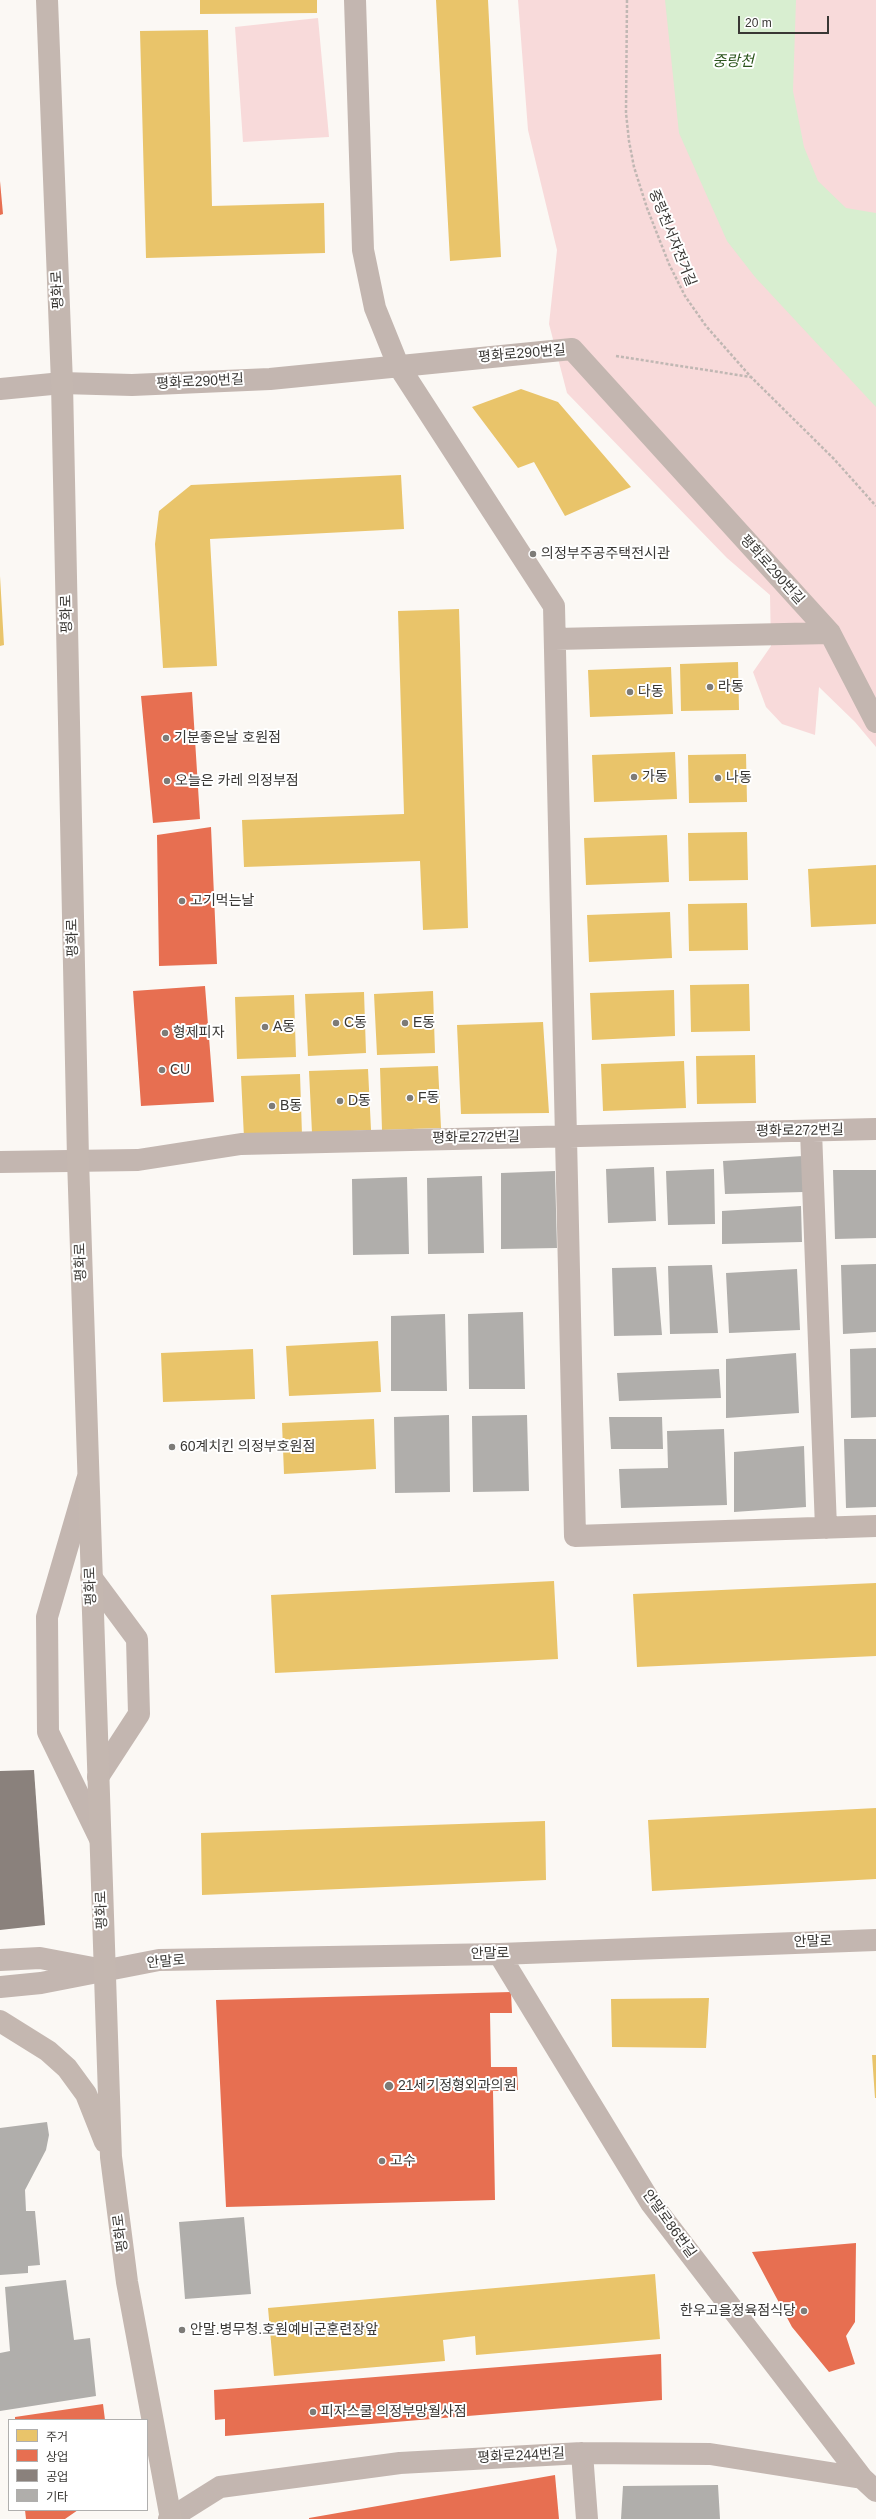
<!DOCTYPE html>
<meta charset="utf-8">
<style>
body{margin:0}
#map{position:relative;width:876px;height:2519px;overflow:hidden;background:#fbf8f4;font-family:Helvetica,"Noto Sans KR",sans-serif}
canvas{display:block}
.legend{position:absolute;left:8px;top:2419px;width:140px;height:92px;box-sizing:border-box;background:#fff;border:1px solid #b0afae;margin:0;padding:5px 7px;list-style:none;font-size:12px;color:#393734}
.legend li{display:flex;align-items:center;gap:8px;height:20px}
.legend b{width:20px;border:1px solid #b0afae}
.scale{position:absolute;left:738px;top:16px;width:91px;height:18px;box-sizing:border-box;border:2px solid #393734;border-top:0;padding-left:5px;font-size:12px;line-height:14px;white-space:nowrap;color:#393734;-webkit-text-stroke:3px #fff;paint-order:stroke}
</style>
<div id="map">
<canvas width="876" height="2519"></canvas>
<ul class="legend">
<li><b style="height:11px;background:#e9c46a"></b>주거</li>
<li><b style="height:11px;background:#e76f51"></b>상업</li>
<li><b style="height:11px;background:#8a817c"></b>공업</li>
<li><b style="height:11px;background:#b0aeab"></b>기타</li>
</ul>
<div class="scale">20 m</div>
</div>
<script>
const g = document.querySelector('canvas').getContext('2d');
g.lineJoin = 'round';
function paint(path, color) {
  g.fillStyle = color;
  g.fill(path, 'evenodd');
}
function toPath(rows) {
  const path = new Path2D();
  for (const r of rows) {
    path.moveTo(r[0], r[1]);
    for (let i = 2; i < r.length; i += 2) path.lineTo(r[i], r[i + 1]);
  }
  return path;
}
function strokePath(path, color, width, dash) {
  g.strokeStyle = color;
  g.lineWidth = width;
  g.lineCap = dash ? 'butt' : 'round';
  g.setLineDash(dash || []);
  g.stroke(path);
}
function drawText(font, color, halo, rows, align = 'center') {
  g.font = font + ' Helvetica,"Noto Sans KR",sans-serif';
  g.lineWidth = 4;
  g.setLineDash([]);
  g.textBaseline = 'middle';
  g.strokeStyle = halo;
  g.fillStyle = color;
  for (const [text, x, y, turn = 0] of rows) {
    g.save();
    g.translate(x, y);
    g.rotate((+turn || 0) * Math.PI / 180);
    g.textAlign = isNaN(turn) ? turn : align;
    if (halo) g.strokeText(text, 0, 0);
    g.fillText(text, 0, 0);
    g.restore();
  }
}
const green = toPath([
 [518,0,876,0,876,747,855,722,819,687,815,735,782,724,766,707,753,672,771,646,770,595,727,558,567,393,549,324,557,250,528,130],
 [318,18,329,137,243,142,235,27]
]);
const water = toPath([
 [665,0,796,0,793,91,804,147,818,181,846,208,876,213,876,407,755,277,727,241,679,133]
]);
const homes = toPath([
 [200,0,317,0,317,13,200,14],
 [436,0,488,0,501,257,450,261],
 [208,30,212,206,324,203,325,253,146,258,140,31],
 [521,389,558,402,631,487,565,516,534,462,518,468,472,407],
 [401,475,404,529,210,539,217,666,163,668,155,544,159,511,191,485],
 [0,576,4,645,0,646],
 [459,609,468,928,423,930,420,861,244,867,242,820,404,814,398,611],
 [738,662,739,710,681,711,680,664],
 [671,667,673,714,590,717,588,670],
 [675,752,677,799,594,802,592,755],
 [746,754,747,802,689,803,688,755],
 [747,832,748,880,689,881,688,833],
 [667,835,669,882,586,885,584,838],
 [876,865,876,924,811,927,808,869],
 [747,903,748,950,689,951,688,904],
 [670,912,672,958,589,962,587,915],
 [749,984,750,1031,691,1032,690,985],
 [674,990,675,1036,592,1040,590,993],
 [433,991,435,1053,377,1055,374,994],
 [364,992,366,1053,308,1056,305,994],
 [294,995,296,1057,237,1059,235,997],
 [543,1022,549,1113,461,1114,457,1025],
 [755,1055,756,1103,697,1104,696,1056],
 [684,1061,686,1108,603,1111,601,1064],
 [438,1066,441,1128,382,1130,380,1068],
 [368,1069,371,1130,312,1133,309,1071],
 [300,1074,302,1135,244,1138,241,1076],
 [378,1341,381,1392,289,1396,286,1346],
 [253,1349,255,1399,163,1402,161,1353],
 [374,1419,376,1469,284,1474,282,1423],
 [554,1581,558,1659,275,1673,271,1595],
 [876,1583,876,1656,637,1667,633,1594],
 [876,1808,876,1879,652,1891,648,1820],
 [545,1821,546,1880,202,1895,201,1833],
 [709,1998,706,2048,612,2047,611,1999],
 [872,2055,876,2055,876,2098,875,2098],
 [655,2274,660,2339,476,2355,475,2336,443,2340,445,2361,274,2376,268,2308]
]);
const shops = toPath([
 [0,181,3,214,0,215],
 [192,692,200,819,153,823,141,696],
 [211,827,217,964,159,966,157,835],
 [205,986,214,1102,141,1106,133,991],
 [511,1992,512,2013,490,2013,491,2067,517,2067,518,2090,493,2091,495,2200,226,2207,216,2000],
 [856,2243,855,2322,846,2336,855,2364,829,2372,792,2327,752,2252],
 [661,2354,662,2400,225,2436,225,2419,215,2420,214,2390],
 [103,2404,105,2420,15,2420,15,2417],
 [555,2475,559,2519,309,2519,309,2518],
 [25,2510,78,2510,65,2519,26,2519]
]);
const industry = toPath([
 [34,1770,45,1925,0,1930,0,1771]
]);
const building = toPath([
 [803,1156,804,1192,725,1194,723,1161],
 [654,1167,656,1221,608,1223,606,1169],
 [714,1169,715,1224,668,1225,666,1171],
 [833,1170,876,1170,876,1238,835,1239],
 [555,1171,557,1248,501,1249,501,1173],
 [482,1176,484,1253,428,1254,427,1178],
 [407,1177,409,1254,353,1255,352,1179],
 [801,1206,802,1242,722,1244,722,1211],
 [876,1264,876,1332,843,1334,841,1265],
 [712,1265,718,1333,670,1334,668,1266],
 [656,1267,662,1335,614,1336,612,1268],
 [797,1269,800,1330,729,1333,726,1273],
 [523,1312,525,1389,469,1389,468,1314],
 [445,1314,447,1391,391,1391,391,1316],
 [876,1348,876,1417,851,1418,850,1349],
 [796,1353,799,1413,726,1418,726,1359],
 [719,1369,721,1398,619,1401,617,1373],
 [449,1415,450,1492,395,1493,394,1417],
 [527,1415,529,1491,473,1492,472,1416],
 [609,1417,662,1417,663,1449,611,1449],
 [724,1429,727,1505,621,1508,619,1469,668,1468,667,1431],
 [844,1439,876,1439,876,1507,846,1508],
 [804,1446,806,1507,734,1512,734,1452],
 [47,2122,49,2135,46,2150,25,2190,26,2211,35,2211,40,2265,28,2266,28,2273,0,2275,0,2128],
 [244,2217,251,2294,185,2299,179,2222],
 [66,2280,74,2340,90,2338,96,2396,0,2411,0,2353,10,2351,5,2287],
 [718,2485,720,2519,621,2519,623,2486]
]);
const path = toPath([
 [627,0,626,113,629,141,634,167,647,208,669,264,685,296,706,326,751,377,834,459,876,506],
 [616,356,751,377]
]);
const minor = toPath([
 [355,0,363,250,375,308,398,365,554,606,575,1536,876,1526],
 [0,389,62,383,132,385,270,379,572,349,830,633,876,722],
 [555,639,830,633],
 [811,1131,826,1528],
 [0,1162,138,1160,241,1144,876,1129],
 [87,1480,47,1617,48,1732,100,1839],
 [91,1577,137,1639,139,1714,98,1777],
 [499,1954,651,2203,862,2478],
 [0,1960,40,1958,93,1968],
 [0,1987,41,1983,159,1960,499,1954,876,1940],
 [582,2453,587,2519],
 [169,2519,220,2487,400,2463,582,2453,710,2454,862,2478,876,2491]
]);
const major = toPath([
 [47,0,62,383,78,1159,111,2157,127,2282,171,2519],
 [0,2021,48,2051,67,2068,86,2094,105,2142]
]);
const markers = [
 [533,554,4,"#7d7b77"],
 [710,687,4,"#7d7b77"],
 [630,692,4,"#7d7b77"],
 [166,738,4,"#7d7b77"],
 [634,777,4,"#7d7b77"],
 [718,778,4,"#7d7b77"],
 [167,781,4,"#7d7b77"],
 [182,901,4,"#7d7b77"],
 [336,1023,4,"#7d7b77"],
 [405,1023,4,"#7d7b77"],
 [265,1027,4,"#7d7b77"],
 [165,1033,4,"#7d7b77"],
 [162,1070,4,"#7d7b77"],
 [410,1098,4,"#7d7b77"],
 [340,1101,4,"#7d7b77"],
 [272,1106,4,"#7d7b77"],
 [172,1447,4,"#7d7b77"],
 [389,2086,5,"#7d7b77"],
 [382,2161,4,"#7d7b77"],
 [804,2311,4,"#7d7b77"],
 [182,2330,4,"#7d7b77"],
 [313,2412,4,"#7d7b77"]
];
const streetNames = [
 ["중랑천서자전거길",672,238,68],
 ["평화로",58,290,-93],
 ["평화로290번길",522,354,-5],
 ["평화로290번길",200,382,-3],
 ["평화로290번길",772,570,48],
 ["평화로",67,614,-91],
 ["평화로",73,938,-91],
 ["평화로272번길",800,1131,-1],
 ["평화로272번길",476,1138,-1],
 ["평화로",81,1262,-92],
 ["평화로",91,1586,-92],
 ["평화로",102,1910,-92],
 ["안말로",813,1942,-2],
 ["안말로",490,1954,-1],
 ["안말로",166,1962,-5],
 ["안말로86번길",669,2224,54],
 ["평화로",121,2233,-97],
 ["평화로244번길",521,2456,-3]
];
const poiNames = [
 ["의정부주공주택전시관",541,554],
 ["라동",718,687],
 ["다동",638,692],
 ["기분좋은날 호원점",174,738],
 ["가동",642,777],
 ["나동",726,778],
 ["오늘은 카레 의정부점",175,781],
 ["고기먹는날",190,901],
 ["C동",344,1023],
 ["E동",413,1023],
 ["A동",273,1027],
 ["형제피자",173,1033],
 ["CU",170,1070],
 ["F동",418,1098],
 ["D동",348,1101],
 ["B동",280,1106],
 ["60계치킨 의정부호원점",180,1447],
 ["21세기정형외과의원",398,2086],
 ["고수",390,2161],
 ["한우고을정육점식당",796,2311,"right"],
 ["안말.병무청.호원예비군훈련장앞",190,2330],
 ["피자스쿨 의정부망월사점",321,2412]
];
const waterNames = [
 ["중랑천",733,62]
];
paint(green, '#f8dada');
paint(water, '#d8eed0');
paint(homes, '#e9c46a');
paint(shops, '#e76f51');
paint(industry, '#8a817c');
paint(building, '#b0aeab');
strokePath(path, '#c0b7b3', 2.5, [3, 2]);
strokePath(minor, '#c3b6b0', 22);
strokePath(major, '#c4b7b0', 22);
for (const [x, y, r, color] of markers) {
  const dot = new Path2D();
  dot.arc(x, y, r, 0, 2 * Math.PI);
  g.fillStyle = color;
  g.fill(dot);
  strokePath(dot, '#fff', 1.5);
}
drawText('14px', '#393734', '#fff', streetNames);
drawText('14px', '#393734', '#fff', poiNames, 'left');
drawText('italic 15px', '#2b541c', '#fff', waterNames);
</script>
